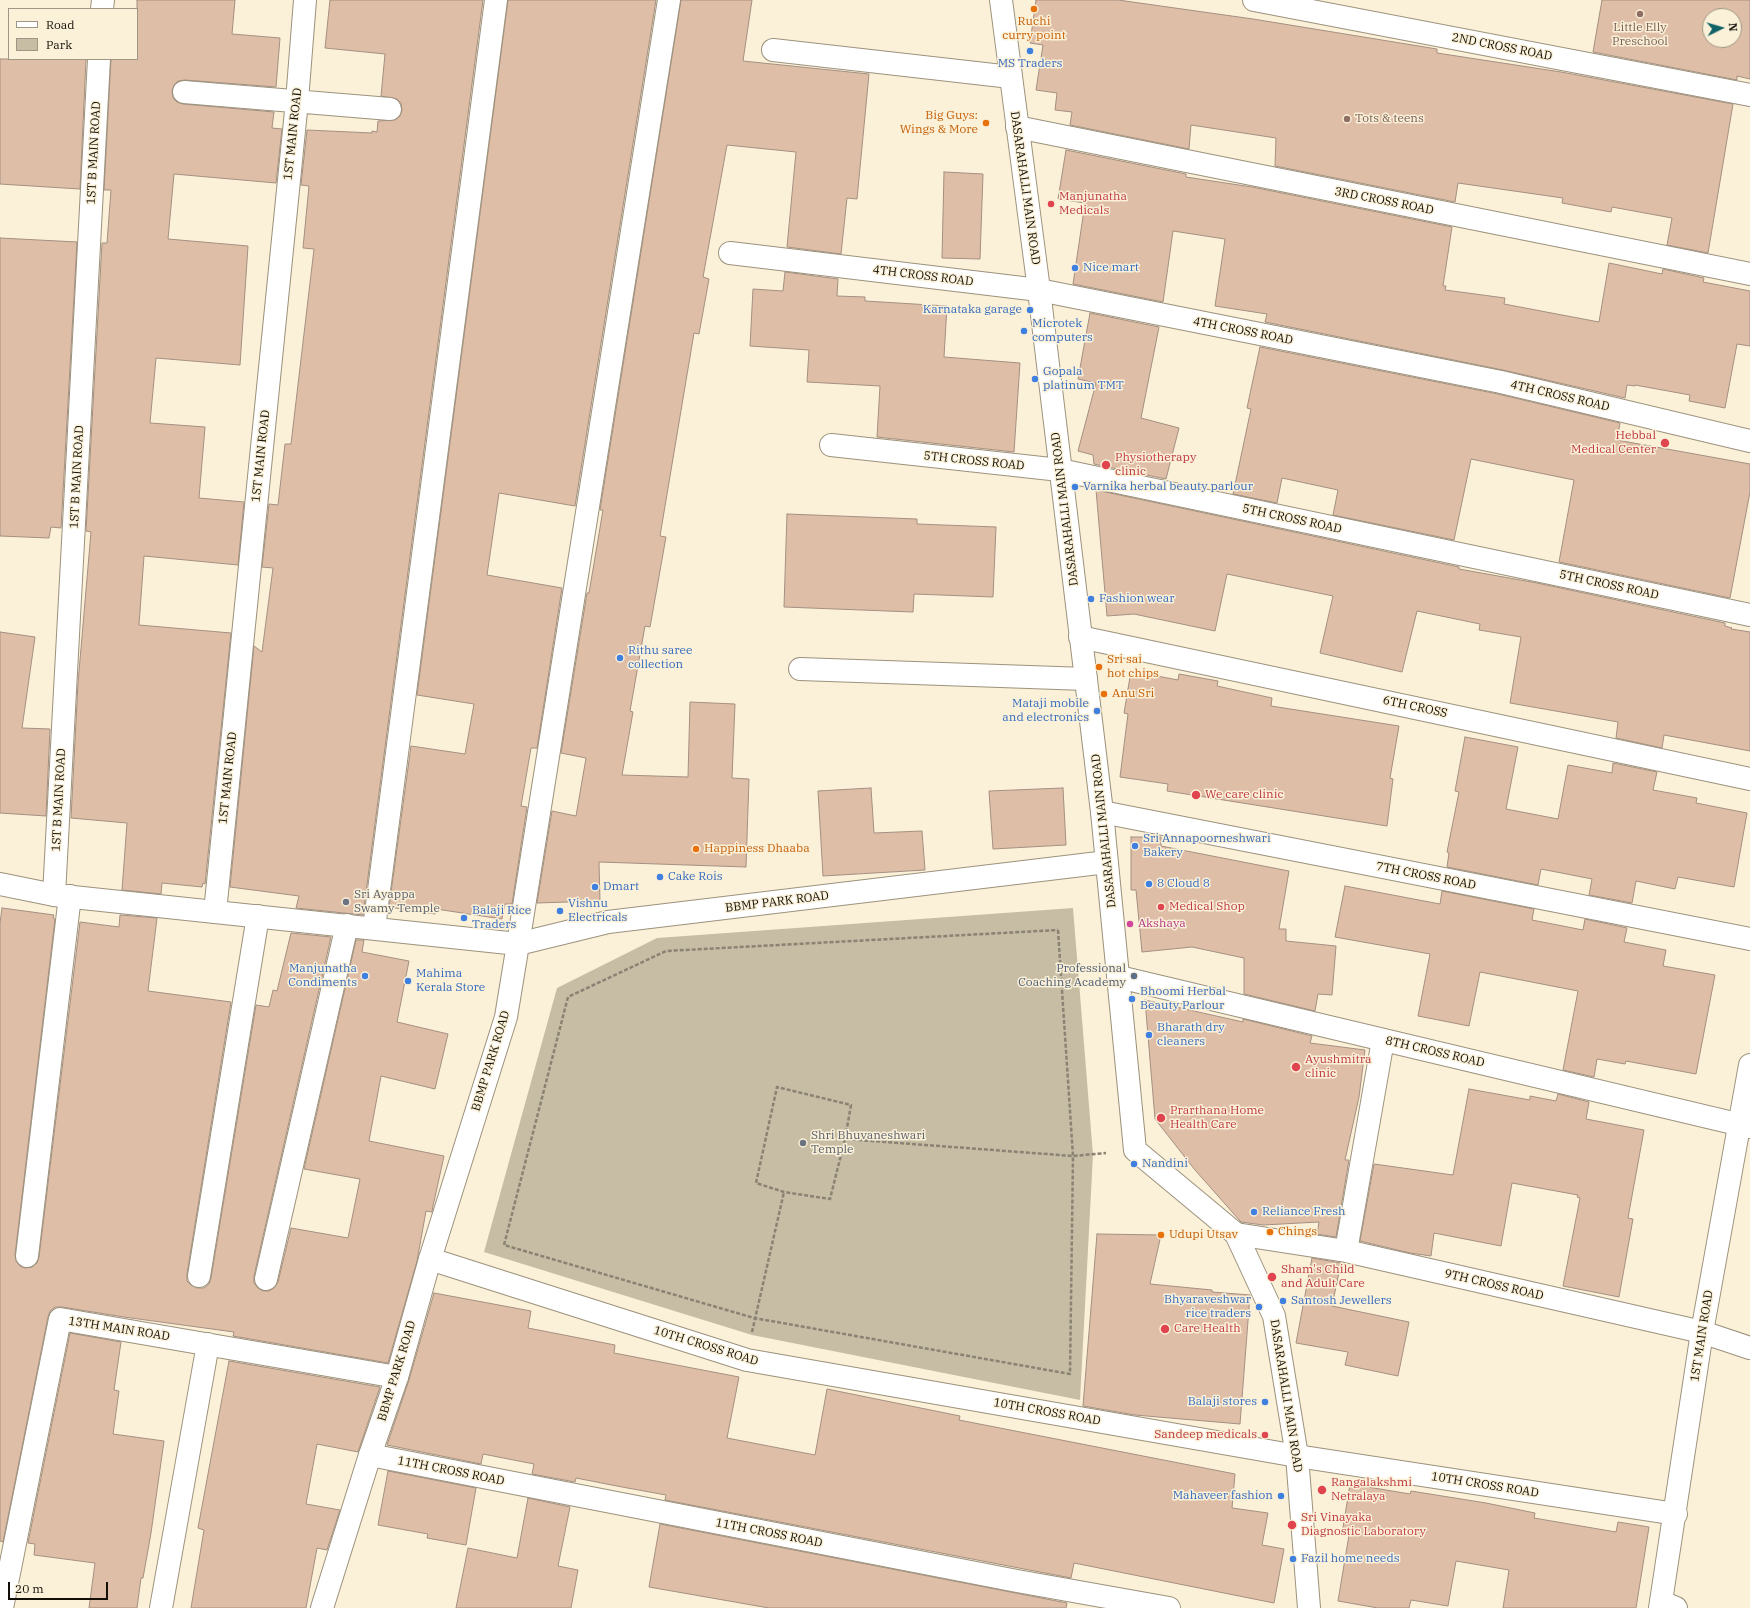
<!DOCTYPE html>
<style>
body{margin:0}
#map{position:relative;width:1750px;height:1608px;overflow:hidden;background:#fbf1d9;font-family:"IBM Plex Serif",serif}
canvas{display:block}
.legend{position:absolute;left:8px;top:8px;width:130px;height:52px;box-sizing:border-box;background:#fbf1d9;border:1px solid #9e9785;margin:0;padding:5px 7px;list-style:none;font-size:12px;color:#120f07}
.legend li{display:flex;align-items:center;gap:8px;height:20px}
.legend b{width:20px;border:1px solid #9e9785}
.north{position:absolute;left:1702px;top:8px;width:40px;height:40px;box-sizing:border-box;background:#fbf1d9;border:1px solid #9e9785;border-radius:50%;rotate:85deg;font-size:11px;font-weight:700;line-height:16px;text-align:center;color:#120f07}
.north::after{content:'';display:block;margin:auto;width:14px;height:18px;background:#116266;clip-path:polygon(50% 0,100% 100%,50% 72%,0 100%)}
.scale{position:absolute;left:8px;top:1582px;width:100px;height:18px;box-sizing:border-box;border:2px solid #120f07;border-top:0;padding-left:5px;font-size:12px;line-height:14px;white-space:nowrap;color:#120f07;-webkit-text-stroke:3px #fbf1d9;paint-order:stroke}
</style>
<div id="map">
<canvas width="1750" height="1608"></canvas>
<ul class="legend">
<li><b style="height:5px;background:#fff"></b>Road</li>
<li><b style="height:11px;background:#c7bda4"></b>Park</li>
</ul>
<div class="north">N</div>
<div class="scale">20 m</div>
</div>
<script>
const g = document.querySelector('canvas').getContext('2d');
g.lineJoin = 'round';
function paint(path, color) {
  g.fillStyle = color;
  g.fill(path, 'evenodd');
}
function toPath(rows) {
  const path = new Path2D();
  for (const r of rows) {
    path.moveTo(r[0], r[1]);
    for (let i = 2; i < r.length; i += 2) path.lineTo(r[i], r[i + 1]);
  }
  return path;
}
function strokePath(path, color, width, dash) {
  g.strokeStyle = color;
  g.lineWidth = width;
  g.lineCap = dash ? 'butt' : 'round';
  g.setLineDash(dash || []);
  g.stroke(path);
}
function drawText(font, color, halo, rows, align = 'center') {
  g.font = font + ' "IBM Plex Serif",serif';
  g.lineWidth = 3;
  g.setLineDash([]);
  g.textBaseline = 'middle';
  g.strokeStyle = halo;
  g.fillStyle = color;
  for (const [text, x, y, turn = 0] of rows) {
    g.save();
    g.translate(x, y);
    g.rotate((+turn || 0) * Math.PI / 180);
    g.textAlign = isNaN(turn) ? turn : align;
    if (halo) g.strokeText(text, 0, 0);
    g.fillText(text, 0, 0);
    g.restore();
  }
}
const green = toPath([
 [1073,908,1093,1155,1080,1400,752,1335,484,1252,557,988,657,938]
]);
const building = toPath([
 [137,0,235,0,232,34,280,38,276,87,185,80,178,81,174,85,172,91,173,98,177,102,183,104,274,112,272,128,282,129,276,183,174,174,168,239,248,246,240,365,156,358,150,423,205,427,199,498,244,502,238,565,144,556,139,625,231,633,205,884,203,883,202,887,162,883,161,894,122,890,127,823,71,818,78,683,91,532,86,531,102,243,107,243,111,190,104,190,111,59,137,59,137,0],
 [330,0,483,0,363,915,296,908,299,896,230,887,254,646,262,652,273,568,262,567,269,504,278,505,285,444,291,444,314,249,303,248,309,186,301,185,307,130,372,133,372,131,377,132,378,121,395,120,400,116,402,110,401,103,397,99,381,96,385,54,325,48,330,0],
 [508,0,656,0,575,506,499,493,487,575,562,588,537,748,531,748,521,806,527,807,512,904,505,904,502,919,436,909,435,914,389,907,411,746,465,754,474,704,417,695,508,0],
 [681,0,752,0,743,61,869,74,857,199,847,198,841,254,787,247,796,152,727,145,703,277,709,279,699,334,694,333,660,536,666,537,650,627,645,626,630,711,633,712,622,775,688,777,690,702,735,704,732,778,749,779,746,867,599,862,600,901,537,903,552,811,576,816,586,758,561,753,587,593,589,593,603,510,600,510,681,0],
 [1036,0,1118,0,1253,19,1437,49,1437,53,1561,72,1733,104,1708,253,1667,245,1672,218,1612,207,1611,212,1562,203,1563,198,1458,183,1455,202,1275,166,1276,138,1191,125,1189,149,1070,125,1072,112,1055,110,1057,93,1036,90,1043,45,1030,43,1036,0],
 [1602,0,1750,0,1750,79,1737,76,1737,80,1593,52,1602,0],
 [1710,16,1734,16,1734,40,1710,40,1710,16],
 [0,59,86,59,80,189,0,184,0,59],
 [1066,150,1186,174,1186,177,1252,187,1452,227,1443,286,1446,286,1445,290,1505,298,1504,304,1599,322,1609,263,1662,274,1663,269,1704,278,1703,282,1750,291,1750,346,1737,344,1725,408,1689,401,1690,395,1635,385,1635,386,1627,385,1625,398,1503,370,1265,322,1267,314,1215,306,1225,239,1173,231,1163,302,1073,284,1085,203,1058,199,1066,150],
 [944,172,983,174,980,259,942,258,944,172],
 [0,238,77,242,61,528,51,527,49,538,0,536,0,238],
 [785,272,838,279,837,296,865,297,865,301,947,306,944,357,1020,363,1014,452,877,437,880,386,807,382,809,350,750,346,753,289,783,291,785,272],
 [1090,313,1159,327,1141,418,1179,428,1166,479,1094,464,1093,455,1078,451,1096,383,1078,379,1090,313],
 [1260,347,1498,394,1620,423,1617,440,1750,464,1750,492,1730,598,1559,562,1574,480,1471,459,1454,540,1333,515,1338,490,1282,478,1277,503,1233,494,1251,409,1247,408,1260,347],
 [1096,490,1459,567,1459,569,1537,583,1725,623,1725,626,1732,628,1731,629,1750,632,1750,751,1664,735,1662,748,1616,738,1618,722,1510,703,1521,637,1479,630,1480,624,1417,611,1402,672,1320,653,1333,596,1227,574,1215,631,1134,614,1107,616,1096,490],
 [787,514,917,519,917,524,996,527,993,597,914,594,913,612,784,607,787,514],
 [0,632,35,637,22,728,50,729,46,816,0,813,0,632],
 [1131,671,1178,680,1179,674,1218,681,1217,686,1272,698,1271,706,1399,726,1390,778,1393,779,1387,826,1167,791,1168,784,1120,777,1128,714,1124,713,1131,671],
 [1465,737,1518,747,1506,809,1558,819,1568,765,1612,773,1613,763,1657,772,1653,790,1697,798,1696,803,1747,813,1734,887,1678,877,1675,889,1636,881,1632,903,1589,895,1592,879,1541,869,1538,885,1447,867,1449,853,1447,852,1459,792,1455,791,1465,737],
 [871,788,874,833,922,831,925,870,823,876,818,791,871,788],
 [1063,788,1066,845,993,849,989,791,1063,788],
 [1131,837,1161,837,1161,846,1289,871,1279,929,1286,929,1286,941,1336,946,1332,995,1318,994,1315,1011,1244,994,1244,958,1192,947,1142,952,1136,890,1131,890,1131,837],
 [1345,886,1440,904,1442,891,1534,909,1532,920,1583,930,1585,919,1627,928,1624,942,1666,950,1663,966,1715,975,1696,1074,1626,1061,1625,1064,1597,1059,1594,1077,1563,1070,1578,991,1480,972,1469,1026,1418,1016,1430,954,1335,937,1345,886],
 [2,908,54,915,53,918,55,919,15,1255,16,1261,20,1266,25,1268,32,1267,37,1263,39,1257,80,922,119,927,120,915,157,918,148,991,231,1002,187,1274,187,1281,191,1285,197,1288,204,1288,209,1284,211,1278,256,1005,269,1007,273,990,277,991,291,933,331,937,254,1276,254,1283,258,1288,263,1291,269,1291,275,1287,278,1282,291,1228,348,1238,360,1179,304,1169,356,940,364,940,362,952,409,961,397,1022,448,1034,435,1089,381,1076,369,1141,444,1156,433,1206,432,1212,426,1211,417,1261,388,1363,233,1336,234,1332,124,1317,62,1307,55,1307,50,1311,48,1317,3,1542,0,1541,0,923,2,908],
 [1145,1000,1243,1022,1243,1019,1312,1036,1310,1043,1365,1050,1359,1097,1345,1160,1349,1160,1336,1237,1317,1234,1319,1222,1263,1225,1241,1222,1195,1170,1155,1119,1145,1000],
 [1469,1089,1530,1100,1530,1096,1556,1101,1558,1094,1589,1102,1586,1119,1644,1130,1628,1218,1633,1219,1619,1297,1563,1286,1580,1198,1577,1197,1578,1195,1512,1183,1501,1246,1434,1233,1431,1256,1410,1253,1360,1241,1374,1164,1453,1175,1469,1089],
 [1097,1234,1161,1235,1150,1284,1212,1290,1212,1292,1250,1295,1240,1424,1135,1415,1083,1406,1097,1234],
 [1312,1258,1341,1263,1332,1306,1409,1322,1398,1376,1345,1365,1348,1352,1296,1343,1312,1258],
 [434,1293,531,1311,528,1328,615,1345,614,1353,739,1377,727,1438,815,1455,827,1389,960,1416,959,1420,1235,1474,1232,1508,1268,1513,1262,1545,1284,1549,1274,1603,1074,1563,1071,1578,665,1500,666,1495,622,1487,576,1478,575,1482,532,1474,534,1464,483,1454,481,1464,387,1445,409,1380,434,1293],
 [70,1333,121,1342,114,1390,119,1391,113,1434,164,1441,151,1533,143,1578,141,1578,137,1608,89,1608,95,1563,34,1555,35,1544,28,1543,70,1333],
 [229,1361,380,1387,358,1452,317,1444,306,1504,340,1510,327,1550,317,1548,306,1608,191,1608,204,1530,198,1528,229,1361],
 [388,1471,476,1488,466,1545,427,1538,428,1534,378,1525,388,1471],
 [1350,1484,1410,1494,1411,1491,1486,1503,1535,1513,1534,1518,1616,1532,1618,1522,1649,1527,1636,1608,1503,1608,1509,1570,1456,1561,1448,1606,1411,1600,1409,1608,1378,1608,1338,1601,1349,1535,1342,1534,1350,1484],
 [528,1498,570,1507,558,1566,578,1570,571,1608,456,1608,468,1548,517,1558,528,1498],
 [660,1524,1067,1603,1066,1608,769,1608,649,1587,660,1524]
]);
const path = toPath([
 [1058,930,1073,1156,1070,1374,754,1318,504,1245,568,997,666,951,1058,930],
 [845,1139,830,1199,784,1192,756,1183,777,1087,851,1105,845,1139,1073,1156,1106,1153],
 [752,1332,784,1192]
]);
const street = toPath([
 [1254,0,1750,95],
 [102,9,103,0],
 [773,50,1011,77],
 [184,92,390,109],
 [1017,127,1750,274],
 [730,253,1039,290,1501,382,1750,441],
 [831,445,1060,470,1750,615],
 [1080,637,1750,779],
 [800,669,1086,679],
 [1102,812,1750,939],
 [54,895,99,59],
 [215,912,297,101,305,0],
 [374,928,496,0],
 [518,944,669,0],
 [1119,977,1750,1127],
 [1236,1234,1346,1251,1702,1332,1750,1348],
 [1346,1251,1383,1040],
 [27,1256,70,896],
 [430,1259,747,1360,1297,1456,1676,1514],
 [199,1276,258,916],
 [266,1279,347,925],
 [370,1455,1017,1581,1169,1608],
 [1661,1602,1676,1608],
 [2,1608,60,1319,397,1377],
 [161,1608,208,1344]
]);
const secondary = toPath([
 [1001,0,1039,290,1102,812,1135,1150,1236,1234,1274,1316,1297,1456,1309,1608],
 [0,884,54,895,518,944],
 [322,1608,370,1455,397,1377,430,1259,506,1017,518,944,608,922,1107,862],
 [1660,1608,1702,1332,1750,1065]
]);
const markers = [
 [1034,9,4,"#e8710a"],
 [1640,14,4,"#8d6e63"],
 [1030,51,4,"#3f7fe0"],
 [1347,119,4,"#8d6e63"],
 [986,123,4,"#e8710a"],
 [1051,204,4,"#e0444e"],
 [1075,268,4,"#3f7fe0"],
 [1030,310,4,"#3f7fe0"],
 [1024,331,4,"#3f7fe0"],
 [1035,379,4,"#3f7fe0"],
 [1665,443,5,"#e0444e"],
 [1106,465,5,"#e0444e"],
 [1075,487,4,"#3f7fe0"],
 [1091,599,4,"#3f7fe0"],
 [620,658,4,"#3f7fe0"],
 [1099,667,4,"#e8710a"],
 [1104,694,4,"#e8710a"],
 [1097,711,4,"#3f7fe0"],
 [1196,795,5,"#e0444e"],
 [1135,846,4,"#3f7fe0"],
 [696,849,4,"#e8710a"],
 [660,877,4,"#3f7fe0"],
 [1149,884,4,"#3f7fe0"],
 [595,887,4,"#3f7fe0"],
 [346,902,4,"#6b7280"],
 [1161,907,4,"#e0444e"],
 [560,911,4,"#3f7fe0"],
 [464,918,4,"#3f7fe0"],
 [1130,924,4,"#d1479c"],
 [365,976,4,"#3f7fe0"],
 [1134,976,4,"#5c6f8a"],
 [408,981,4,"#3f7fe0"],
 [1132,999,4,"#3f7fe0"],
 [1149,1035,4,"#3f7fe0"],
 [1296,1067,5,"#e0444e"],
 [1161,1118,5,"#e0444e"],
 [803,1143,4,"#6b7280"],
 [1134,1164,4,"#3f7fe0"],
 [1254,1212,4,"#3f7fe0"],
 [1270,1232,4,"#e8710a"],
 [1161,1235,4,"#e8710a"],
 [1272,1277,5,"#e0444e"],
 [1283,1301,4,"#3f7fe0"],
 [1259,1307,4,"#3f7fe0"],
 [1165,1329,5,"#e0444e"],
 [1265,1402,4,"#3f7fe0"],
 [1265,1435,4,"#e0444e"],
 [1322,1490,5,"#e0444e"],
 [1281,1496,4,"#3f7fe0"],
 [1292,1525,5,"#e0444e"],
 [1293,1559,4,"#3f7fe0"]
];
const foodNames = [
 ["Ruchi",1034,22,"center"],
 ["curry point",1034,36,"center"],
 ["Big Guys:",978,116,"right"],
 ["Wings & More",978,130,"right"],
 ["Sri sai",1107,660],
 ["hot chips",1107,674],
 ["Anu Sri",1112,694],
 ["Happiness Dhaaba",704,849],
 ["Chings",1278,1232],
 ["Udupi Utsav",1169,1235]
];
const educationNames = [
 ["Little Elly",1640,28],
 ["Preschool",1640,42],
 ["Tots & teens",1355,119,"left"]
];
const streetNames = [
 ["2ND CROSS ROAD",1502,47,11],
 ["1ST MAIN ROAD",293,134,-84],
 ["1ST B MAIN ROAD",94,153,-87],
 ["DASARAHALLI MAIN ROAD",1025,188,82],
 ["3RD CROSS ROAD",1384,201,11],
 ["4TH CROSS ROAD",923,276,7],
 ["4TH CROSS ROAD",1243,331,11],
 ["4TH CROSS ROAD",1560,396,13],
 ["1ST MAIN ROAD",261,456,-84],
 ["5TH CROSS ROAD",974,461,6],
 ["1ST B MAIN ROAD",77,477,-87],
 ["DASARAHALLI MAIN ROAD",1065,509,-97],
 ["5TH CROSS ROAD",1292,519,12],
 ["5TH CROSS ROAD",1609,585,12],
 ["6TH CROSS",1415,707,12],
 ["1ST MAIN ROAD",228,778,-84],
 ["1ST B MAIN ROAD",59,800,-87],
 ["DASARAHALLI MAIN ROAD",1104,831,-96],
 ["7TH CROSS ROAD",1426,876,11],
 ["BBMP PARK ROAD",777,902,-7],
 ["8TH CROSS ROAD",1435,1052,13],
 ["BBMP PARK ROAD",491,1061,-73],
 ["9TH CROSS ROAD",1494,1285,13],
 ["13TH MAIN ROAD",119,1329,9],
 ["1ST MAIN ROAD",1702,1336,-81],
 ["10TH CROSS ROAD",706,1346,17],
 ["BBMP PARK ROAD",397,1371,-73],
 ["DASARAHALLI MAIN ROAD",1286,1396,81],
 ["10TH CROSS ROAD",1047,1412,10],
 ["11TH CROSS ROAD",451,1471,11],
 ["10TH CROSS ROAD",1485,1485,9],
 ["11TH CROSS ROAD",769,1533,11]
];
const shopNames = [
 ["MS Traders",1030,64,"center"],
 ["Nice mart",1083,268],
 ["Karnataka garage",1022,310,"right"],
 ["Microtek",1032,324],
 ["computers",1032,338],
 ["Gopala",1043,372],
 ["platinum TMT",1043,386],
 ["Varnika herbal beauty parlour",1083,487],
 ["Fashion wear",1099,599],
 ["Rithu saree",628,651],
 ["collection",628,665],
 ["Mataji mobile",1089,704,"right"],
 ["and electronics",1089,718,"right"],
 ["Sri Annapoorneshwari",1143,839],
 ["Bakery",1143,853],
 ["Cake Rois",668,877],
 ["8 Cloud 8",1157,884],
 ["Dmart",603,887],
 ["Vishnu",568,904],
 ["Electricals",568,918],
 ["Balaji Rice",472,911],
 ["Traders",472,925],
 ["Manjunatha",357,969,"right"],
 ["Condiments",357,983,"right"],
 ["Mahima",416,974],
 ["Kerala Store",416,988],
 ["Bhoomi Herbal",1140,992],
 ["Beauty Parlour",1140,1006],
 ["Bharath dry",1157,1028],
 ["cleaners",1157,1042],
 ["Nandini",1142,1164],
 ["Reliance Fresh",1262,1212],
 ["Bhyaraveshwar",1251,1300,"right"],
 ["rice traders",1251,1314,"right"],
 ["Santosh Jewellers",1291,1301],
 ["Balaji stores",1257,1402,"right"],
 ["Mahaveer fashion",1273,1496,"right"],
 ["Fazil home needs",1301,1559]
];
const healthNames = [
 ["Manjunatha",1059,197],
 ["Medicals",1059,211],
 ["Hebbal",1656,436,"right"],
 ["Medical Center",1656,450,"right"],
 ["Physiotherapy",1115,458],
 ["clinic",1115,472],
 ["We care clinic",1205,795],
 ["Medical Shop",1169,907],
 ["Ayushmitra",1305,1060],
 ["clinic",1305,1074],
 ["Prarthana Home",1170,1111],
 ["Health Care",1170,1125],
 ["Sham's Child",1281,1270],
 ["and Adult Care",1281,1284],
 ["Care Health",1174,1329],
 ["Sandeep medicals",1257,1435,"right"],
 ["Rangalakshmi",1331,1483],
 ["Netralaya",1331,1497],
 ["Sri Vinayaka",1301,1518],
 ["Diagnostic Laboratory",1301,1532]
];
const worshipNames = [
 ["Sri Ayappa",354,895],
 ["Swamy Temple",354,909],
 ["Shri Bhuvaneshwari",811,1136],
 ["Temple",811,1150]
];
const hotelNames = [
 ["Akshaya",1138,924]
];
const serviceNames = [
 ["Professional",1126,969],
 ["Coaching Academy",1126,983]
];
paint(green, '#c7bda4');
paint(building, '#dfbea7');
strokePath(building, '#a48f81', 1);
strokePath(street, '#9c927d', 24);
strokePath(secondary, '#9c927d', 24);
strokePath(path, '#8a8373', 2.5, [4, 2]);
strokePath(street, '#fff', 22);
strokePath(secondary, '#fff', 22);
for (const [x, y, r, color] of markers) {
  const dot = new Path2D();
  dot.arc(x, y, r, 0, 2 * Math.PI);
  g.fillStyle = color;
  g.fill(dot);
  strokePath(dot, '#fbf1d9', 1.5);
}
drawText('12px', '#c56008', '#fbf1d9', foodNames, 'left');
drawText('12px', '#785e54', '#fbf1d9', educationNames);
drawText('12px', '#120f07', '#fbf1d9', streetNames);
drawText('12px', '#366cbe', '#fbf1d9', shopNames, 'left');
drawText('12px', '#be3a42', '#fbf1d9', healthNames, 'left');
drawText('12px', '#5b616d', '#fbf1d9', worshipNames, 'left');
drawText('12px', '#b23c85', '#fbf1d9', hotelNames, 'left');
drawText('12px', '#4e5e75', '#fbf1d9', serviceNames, 'right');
</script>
